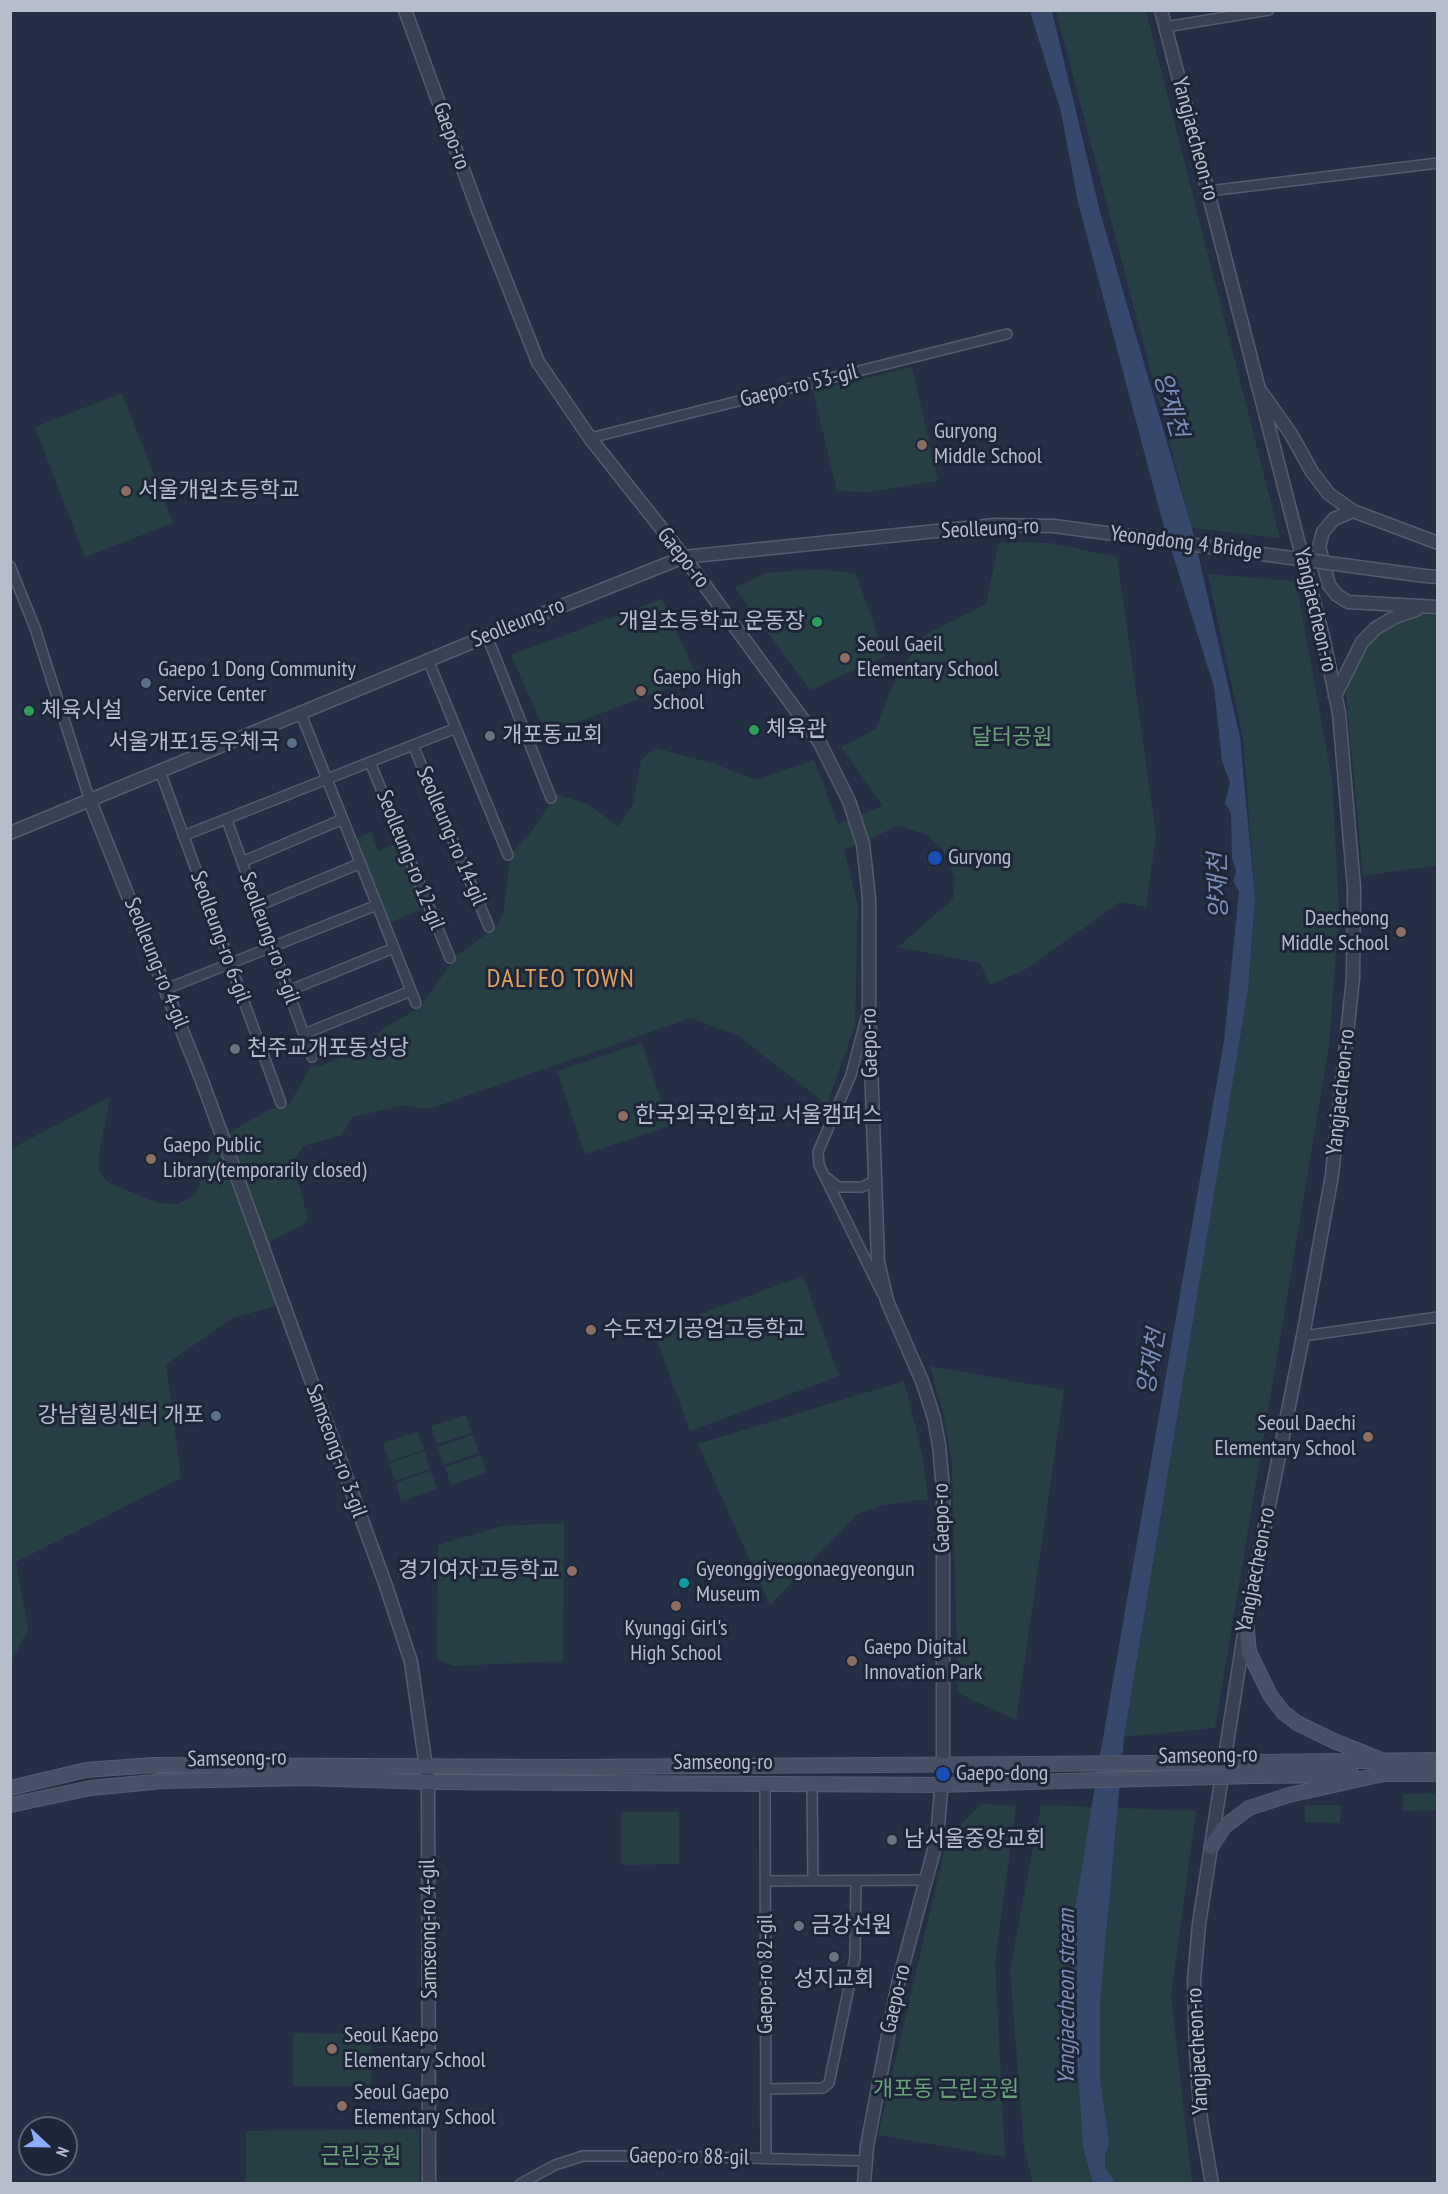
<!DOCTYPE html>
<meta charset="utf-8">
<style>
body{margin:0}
#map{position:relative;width:1448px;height:2194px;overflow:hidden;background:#242f45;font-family:"PT Sans Narrow",sans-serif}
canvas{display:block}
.frame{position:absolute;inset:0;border:12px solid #b6bdcd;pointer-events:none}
.north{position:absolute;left:18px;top:2116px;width:60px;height:60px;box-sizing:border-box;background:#1d2639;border:2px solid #5a6274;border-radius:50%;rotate:112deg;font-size:16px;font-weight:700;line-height:24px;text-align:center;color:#b6bdcd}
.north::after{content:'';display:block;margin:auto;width:21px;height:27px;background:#89adff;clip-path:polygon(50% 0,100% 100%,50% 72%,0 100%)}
</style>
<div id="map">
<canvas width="1448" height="2194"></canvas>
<div class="frame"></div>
<div class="north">N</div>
</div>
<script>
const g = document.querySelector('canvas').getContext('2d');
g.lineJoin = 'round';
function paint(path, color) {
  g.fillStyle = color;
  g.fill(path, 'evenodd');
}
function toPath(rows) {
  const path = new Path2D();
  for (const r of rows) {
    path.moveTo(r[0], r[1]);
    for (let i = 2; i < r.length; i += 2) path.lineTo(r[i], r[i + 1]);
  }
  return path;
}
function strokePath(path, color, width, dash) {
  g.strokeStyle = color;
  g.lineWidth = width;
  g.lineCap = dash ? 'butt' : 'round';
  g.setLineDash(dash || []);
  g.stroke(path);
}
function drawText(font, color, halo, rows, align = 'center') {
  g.font = font + ' "PT Sans Narrow","Noto Sans KR",sans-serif';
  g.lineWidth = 6;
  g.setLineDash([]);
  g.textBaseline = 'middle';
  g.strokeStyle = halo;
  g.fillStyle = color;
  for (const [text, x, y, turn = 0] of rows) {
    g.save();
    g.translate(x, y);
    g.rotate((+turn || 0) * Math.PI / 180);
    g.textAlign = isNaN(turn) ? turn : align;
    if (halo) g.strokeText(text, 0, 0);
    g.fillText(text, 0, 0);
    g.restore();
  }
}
const green = toPath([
 [1056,11,1146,11,1280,538,1192,528],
 [912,367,938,481,870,492,837,491,813,391],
 [122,393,173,523,85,557,35,427],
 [999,542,1050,543,1117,557,1156,835,1146,907,1120,902,1026,969,990,985,980,963,898,947,953,899,955,877,943,850,926,834,898,826,844,850,858,906,855,1025,827,1105,739,1036,691,1018,429,1109,405,1105,352,1117,342,1135,303,1146,293,1162,308,1219,303,1225,271,1241,269,1267,279,1305,233,1318,166,1364,181,1478,16,1562,28,1629,11,1662,11,1149,110,1097,99,1154,99,1172,107,1182,158,1203,178,1204,196,1194,215,1141,270,1109,289,1105,311,1066,318,1067,357,1051,386,1027,421,1007,455,957,498,925,504,910,510,856,535,827,556,794,589,805,618,827,633,804,641,760,655,748,712,763,756,780,814,760,838,824,883,806,841,747,876,729,895,680,923,636,986,604],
 [818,569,856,574,885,656,810,690,735,588,766,573],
 [1208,574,1296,581,1332,780,1339,912,1329,1045,1215,1728,1124,1737,1248,990,1255,898,1243,738],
 [662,599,697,677,546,734,511,655],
 [1437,609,1437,865,1363,876,1346,694,1353,665,1368,636,1405,612],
 [371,832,378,851,399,842,425,908,389,923,354,839],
 [642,1043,670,1126,585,1154,557,1071],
 [803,1276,839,1376,690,1431,654,1331],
 [930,1366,1064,1390,1016,1720,958,1693,952,1464,944,1417],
 [904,1381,923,1457,928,1499,883,1505,857,1514,770,1605,698,1444],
 [466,1415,472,1433,437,1444,431,1426],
 [418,1432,424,1450,389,1461,383,1443],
 [473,1435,479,1453,443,1465,438,1447],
 [425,1451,430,1469,395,1481,389,1463],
 [481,1455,486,1473,451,1485,445,1467],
 [431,1471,437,1489,401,1501,396,1483],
 [564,1523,563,1661,453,1666,437,1658,438,1545,502,1526],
 [1437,1793,1437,1810,1403,1811,1403,1794],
 [981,1804,1016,1806,995,1962,1005,2157,878,2135,947,1839],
 [1041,1805,1196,1811,1171,1996,1192,2183,1033,2184,1024,2147,1010,1970],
 [1305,1805,1341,1805,1340,1823,1305,1822],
 [621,1812,679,1812,679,1864,621,1865],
 [293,2033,372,2034,371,2086,293,2086],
 [419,2129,419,2183,246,2183,246,2131]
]);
const water = toPath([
 [1030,11,1052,11,1100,212,1192,528,1240,737,1255,898,1248,990,1124,1737,1100,2001,1100,2079,1109,2143,1105,2155,1105,2167,1116,2184,1093,2183,1083,2147,1070,1942,1098,1767,1224,1041,1239,891,1233,881,1236,871,1232,858,1231,813,1225,803,1230,782,1222,761,1214,687,1163,523,1078,202,1061,112]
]);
const minor = toPath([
 [1165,27,1269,10],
 [1209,191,1438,163],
 [590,438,1007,334],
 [10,566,35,628,90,801],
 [487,636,551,798],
 [428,660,508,855],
 [301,714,416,1003],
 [413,745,489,927],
 [370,762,450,958],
 [160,771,281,1103],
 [227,820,312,1057],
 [183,836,456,728],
 [242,862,343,819],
 [258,906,361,863],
 [166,989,377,905],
 [288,991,394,948],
 [866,1018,851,1075,818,1152,819,1165,882,1293],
 [304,1034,411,991],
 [827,1178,838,1187,862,1187,874,1181],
 [1303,1336,1438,1317],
 [812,1784,813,1880],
 [765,1785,766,2158],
 [766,1881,927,1880],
 [766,2089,823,2088,829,2083,855,1958,856,1880],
 [520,2184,555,2165,583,2156,668,2156,865,2161]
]);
const tertiary = toPath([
 [405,10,479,213,538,362,590,438,684,557,820,743,849,801,863,844,869,898,869,1007,878,1262,887,1301,922,1381,934,1418,939,1445,943,1489,943,1765,937,1839,898,1984,867,2146,864,2184],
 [1161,10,1324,641,1339,713,1354,888,1353,978,1332,1175,1303,1336,1246,1621,1199,1924,1194,1980,1196,2053,1201,2120,1212,2184],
 [1262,393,1291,434,1312,472,1329,494,1353,511,1438,543],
 [1353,511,1334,519,1323,532,1319,547,1329,585,1337,595,1348,602,1438,607],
 [1425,576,1438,577],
 [1335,696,1362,642,1376,628,1395,617,1416,610],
 [90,801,201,1078,386,1586,411,1662,428,1782,429,2184],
 [10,833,487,636,684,557,995,525,1054,526]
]);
const secondary = toPath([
 [1246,1621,1249,1652,1270,1695,1283,1712,1297,1723,1334,1741,1384,1761],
 [1260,1762,1438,1760],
 [1374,1774,1438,1774],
 [1255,1776,1352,1775],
 [10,1788,86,1770,154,1765,567,1767,1032,1764],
 [10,1805,91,1788,163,1781,306,1778,428,1782,943,1785,1026,1782],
 [1211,1847,1224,1827,1249,1808,1289,1795,1383,1774]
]);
const tertiaryBridge = toPath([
 [1054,526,1425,576]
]);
const secondaryBridge = toPath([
 [1032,1764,1260,1762],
 [1026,1782,1255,1776]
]);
const markers = [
 [922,445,6,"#8d6e63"],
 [126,491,6,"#8d6e63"],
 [817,622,6,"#2e9e5b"],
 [845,658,6,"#8d6e63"],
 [146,683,6,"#5c6f8a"],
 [641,691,6,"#8d6e63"],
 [29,711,6,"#2e9e5b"],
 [754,730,6,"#2e9e5b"],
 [490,736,6,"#6b7280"],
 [292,743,6,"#5c6f8a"],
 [935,858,8,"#1a4fb4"],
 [1401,932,6,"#8d6e63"],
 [235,1049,6,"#6b7280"],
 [623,1116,6,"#8d6e63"],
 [151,1159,6,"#8d6e63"],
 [591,1330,6,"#8d6e63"],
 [216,1416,6,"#5c6f8a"],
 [1368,1437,6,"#8d6e63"],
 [572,1571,6,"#8d6e63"],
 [684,1583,6,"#0f9aa8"],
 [676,1606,6,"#8d6e63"],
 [852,1661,6,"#8d6e63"],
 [943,1774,8,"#1a4fb4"],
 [892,1840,6,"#6b7280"],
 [799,1926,6,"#6b7280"],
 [834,1957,6,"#6b7280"],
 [332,2049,6,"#8d6e63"],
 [342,2106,6,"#8d6e63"]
];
const streetNames = [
 ["Gaepo-ro",451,136,70],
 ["Yangjaecheon-ro",1195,139,75],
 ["Gaepo-ro 53-gil",799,386,-14],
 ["Seolleung-ro",990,529,-3],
 ["Yeongdong 4 Bridge",1186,543,7],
 ["Gaepo-ro",683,558,52],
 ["Yangjaecheon-ro",1315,610,77],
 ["Seolleung-ro",518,623,-22],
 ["Seolleung-ro 14-gil",451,836,67],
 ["Seolleung-ro 12-gil",410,860,68],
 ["Seolleung-ro 6-gil",220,937,70],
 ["Seolleung-ro 8-gil",269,938,70],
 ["Seolleung-ro 4-gil",156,963,68],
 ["Gaepo-ro",870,1043,-91],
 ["Yangjaecheon-ro",1341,1092,-84],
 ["Samseong-ro 3-gil",336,1451,70],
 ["Gaepo-ro",942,1518,-91],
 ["Yangjaecheon-ro",1256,1570,-79],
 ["Samseong-ro",1208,1756,-1],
 ["Samseong-ro",237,1759,-1],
 ["Samseong-ro",723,1763],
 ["Samseong-ro 4-gil",429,1929,-91],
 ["Gaepo-ro 82-gil",766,1974,-90],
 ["Gaepo-ro",896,1999,-77],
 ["Yangjaecheon-ro",1198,2051,-93],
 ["Gaepo-ro 88-gil",689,2157,1]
];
const poiNames = [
 ["Guryong",934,432],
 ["Middle School",934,457],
 ["서울개원초등학교",138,491],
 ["개일초등학교 운동장",805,622,"right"],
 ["Seoul Gaeil",857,645],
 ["Elementary School",857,670],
 ["Gaepo 1 Dong Community",158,670],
 ["Service Center",158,695],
 ["Gaepo High",653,678],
 ["School",653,703],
 ["체육시설",41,711],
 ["체육관",766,730],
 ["개포동교회",502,736],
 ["서울개포1동우체국",280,743,"right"],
 ["Guryong",948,858],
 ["Daecheong",1389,919,"right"],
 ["Middle School",1389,944,"right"],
 ["천주교개포동성당",247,1049],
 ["한국외국인학교 서울캠퍼스",635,1116],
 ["Gaepo Public",163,1146],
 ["Library(temporarily closed)",163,1171],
 ["수도전기공업고등학교",603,1330],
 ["강남힐링센터 개포",204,1416,"right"],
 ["Seoul Daechi",1356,1424,"right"],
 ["Elementary School",1356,1449,"right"],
 ["Gyeonggiyeogonaegyeongun",696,1570],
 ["Museum",696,1595],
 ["경기여자고등학교",560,1571,"right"],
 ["Kyunggi Girl's",676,1629,"center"],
 ["High School",676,1654,"center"],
 ["Gaepo Digital",864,1648],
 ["Innovation Park",864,1673],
 ["Gaepo-dong",956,1774],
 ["남서울중앙교회",904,1840],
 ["금강선원",811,1926],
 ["성지교회",834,1980,"center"],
 ["Seoul Kaepo",344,2036],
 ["Elementary School",344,2061],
 ["Seoul Gaepo",354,2093],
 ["Elementary School",354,2118]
];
const parkNames = [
 ["달터공원",1012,738],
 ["개포동 근린공원",946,2090],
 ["근린공원",361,2157]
];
const waterNames = [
 ["양재천",1170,405,74],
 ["양재천",1219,886,-91],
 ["양재천",1152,1362,-80],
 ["Yangjaecheon stream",1067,1997,-90]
];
const quarterNames = [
 ["DALTEO TOWN",561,980]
];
paint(green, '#263f45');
paint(water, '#36496d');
strokePath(minor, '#545d6e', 12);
strokePath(tertiary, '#545d6e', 15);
strokePath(secondary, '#545d6e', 16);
strokePath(minor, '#384254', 9);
strokePath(tertiary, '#384254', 12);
strokePath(secondary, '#465067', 14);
strokePath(tertiaryBridge, '#545d6e', 15, []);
strokePath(secondaryBridge, '#545d6e', 16, []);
strokePath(tertiaryBridge, '#384254', 12);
strokePath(secondaryBridge, '#465067', 14);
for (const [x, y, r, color] of markers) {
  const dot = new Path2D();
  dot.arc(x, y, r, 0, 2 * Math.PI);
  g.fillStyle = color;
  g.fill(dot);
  strokePath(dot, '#1d2639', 2);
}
drawText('22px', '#b6bdcd', '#1d2639', streetNames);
drawText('22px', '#b6bdcd', '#1d2639', poiNames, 'left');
drawText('22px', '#6aa17b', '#1d2639', parkNames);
drawText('italic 24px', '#7b8fb8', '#1d2639', waterNames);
g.letterSpacing = '1.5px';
drawText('26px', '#e1a15e', '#1d2639', quarterNames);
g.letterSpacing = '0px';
</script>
